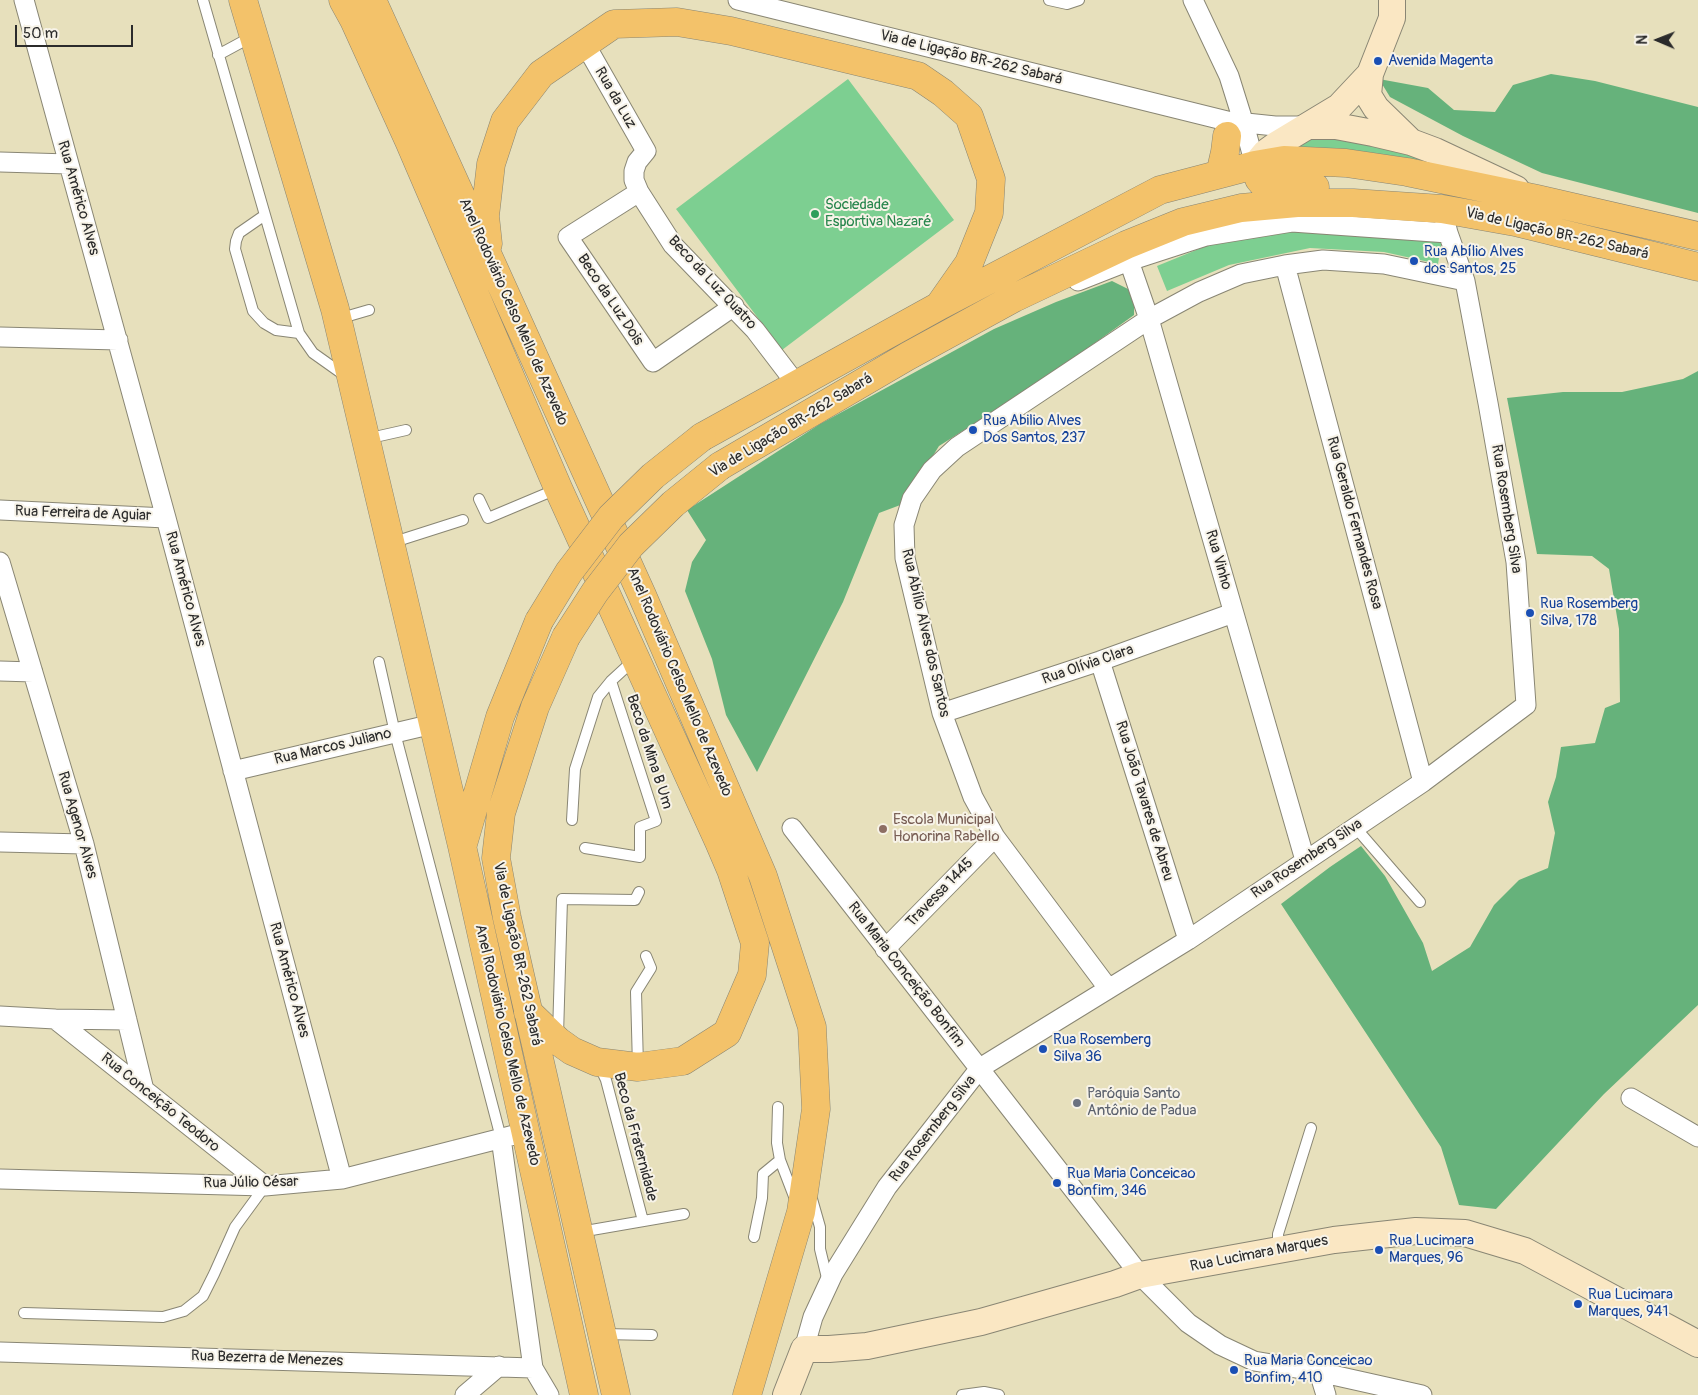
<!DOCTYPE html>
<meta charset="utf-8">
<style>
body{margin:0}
#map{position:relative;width:1698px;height:1395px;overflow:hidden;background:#e7e0bc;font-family:Pangolin,sans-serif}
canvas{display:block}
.north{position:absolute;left:1633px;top:15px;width:50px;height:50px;-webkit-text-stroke:4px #f7f3e8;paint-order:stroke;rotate:271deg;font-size:14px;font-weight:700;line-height:20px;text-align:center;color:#2b2b2b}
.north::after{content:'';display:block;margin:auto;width:18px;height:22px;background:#2b2b2b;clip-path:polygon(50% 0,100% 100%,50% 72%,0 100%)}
.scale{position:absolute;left:15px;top:25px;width:118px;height:22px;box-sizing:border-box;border:2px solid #2b2b2b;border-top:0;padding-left:6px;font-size:15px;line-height:18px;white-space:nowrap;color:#2b2b2b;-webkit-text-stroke:4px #f7f3e8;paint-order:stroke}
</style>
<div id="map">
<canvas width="1698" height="1395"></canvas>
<div class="north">N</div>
<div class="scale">50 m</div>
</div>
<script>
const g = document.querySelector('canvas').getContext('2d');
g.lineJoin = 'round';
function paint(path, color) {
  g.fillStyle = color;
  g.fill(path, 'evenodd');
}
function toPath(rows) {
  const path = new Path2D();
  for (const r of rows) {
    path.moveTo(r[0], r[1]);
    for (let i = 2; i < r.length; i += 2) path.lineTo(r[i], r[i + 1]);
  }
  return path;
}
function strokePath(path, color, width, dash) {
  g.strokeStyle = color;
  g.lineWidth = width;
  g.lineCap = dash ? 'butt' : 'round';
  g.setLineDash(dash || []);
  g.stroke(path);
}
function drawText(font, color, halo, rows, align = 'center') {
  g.font = font + ' Pangolin,sans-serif';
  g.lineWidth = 4;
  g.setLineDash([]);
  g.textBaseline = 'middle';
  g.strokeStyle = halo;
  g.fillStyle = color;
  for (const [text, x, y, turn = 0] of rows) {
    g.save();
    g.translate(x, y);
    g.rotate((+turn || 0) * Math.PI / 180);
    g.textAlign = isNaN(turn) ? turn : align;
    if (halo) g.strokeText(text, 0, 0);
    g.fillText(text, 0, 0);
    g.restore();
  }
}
const green = toPath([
 [848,79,954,220,782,350,676,209],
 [1310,137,1350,137,1410,151,1459,173,1277,149],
 [1293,229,1442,240,1438,264,1384,252,1310,248,1229,265,1167,291,1157,266,1211,244]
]);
const forest = toPath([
 [1551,74,1595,81,1698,107,1698,213,1542,173,1463,136,1390,97,1379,79,1428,88,1454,110,1495,112,1513,85],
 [1112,281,1134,292,1134,315,1046,378,939,446,903,504,879,513,843,602,757,772,726,715,712,659,685,591,692,562,706,540,687,510,820,424,994,329,1056,302],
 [1698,371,1698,1005,1604,1094,1496,1209,1459,1205,1441,1147,1281,904,1330,867,1361,846,1385,876,1423,943,1432,971,1470,947,1494,905,1519,880,1548,868,1555,833,1548,802,1556,777,1561,747,1595,743,1605,708,1620,702,1619,629,1609,569,1592,556,1537,554,1507,398,1563,392,1622,392,1683,379]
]);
const lane = toPath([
 [203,0,299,333,313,353,344,375],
 [1049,0,1067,4,1079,0],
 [218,55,253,36],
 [265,215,239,233,236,241,235,249,253,311,264,323,276,330,299,333],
 [338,319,369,310],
 [366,439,406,430],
 [479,499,488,518,557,489],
 [391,543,463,520],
 [379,662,395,733,501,1138],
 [572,820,575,769,598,697,611,681,635,659],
 [1355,827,1420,902],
 [585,848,640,857,640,827,656,821,611,681],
 [558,1035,562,899,635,900,639,892],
 [599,1065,606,1080,643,1221],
 [638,1066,636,992,651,968,646,956],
 [778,1107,777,1143,780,1160,795,1199],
 [812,1199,820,1227,820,1249,828,1282],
 [580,1232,684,1214],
 [754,1237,762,1198,763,1174,780,1160],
 [1278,1249,1278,1234,1311,1128],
 [24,1313,163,1317,184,1311,203,1296,214,1274,235,1227,265,1186],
 [603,1334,652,1335],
 [962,1395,984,1392,999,1395]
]);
const street = toPath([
 [24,0,166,518,342,1179],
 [738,0,1227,121,1275,126,1307,126],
 [1193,0,1229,76,1244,124,1255,165],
 [585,44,646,151,637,162,634,171,634,180,639,192,673,245,755,330,797,385],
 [0,162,69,164],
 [639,192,568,237,653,362,734,306],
 [1129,261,1149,319,1305,860],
 [1285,265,1423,782],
 [1078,281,1129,261,1206,236,1292,222,1448,233],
 [0,337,118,340],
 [0,510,166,518],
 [0,562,84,844,144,1090],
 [1100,661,1188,940],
 [0,671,33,672],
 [942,713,1100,661,1233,613],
 [233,771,433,724],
 [792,828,1140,1275,1188,1323,1220,1345,1254,1361,1319,1372,1422,1395],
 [0,842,84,844],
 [885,949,995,837],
 [1108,988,995,837,973,797,942,713,905,558,904,525,912,499,932,470,957,447,1149,319,1199,292,1241,274,1285,265,1323,260,1384,264,1465,281],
 [0,1016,55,1019,265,1186],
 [55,1019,127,1020],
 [1631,1098,1698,1137],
 [501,1138,533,1368,549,1395],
 [0,1179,265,1186,342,1179,526,1132],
 [804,1349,813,1317,833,1274,887,1187,980,1068,1188,940,1423,782,1526,705,1516,562,1488,403,1465,281,1448,233,1442,209],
 [0,1352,533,1368],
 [1319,1372,1326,1395],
 [465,1395,499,1366]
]);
const secondary = toPath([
 [1392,0,1392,18,1370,74,1368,95,1376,108,1411,142],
 [1309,126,1336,126,1373,133,1411,142,1435,151,1516,189],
 [1255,165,1265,153,1276,145,1339,107,1370,74],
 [786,1395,804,1349,829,1349,867,1346,981,1322,1115,1284,1140,1275,1334,1240,1416,1231,1465,1233,1525,1251,1698,1344]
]);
const highway = toPath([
 [243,0,335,309,462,846,584,1395],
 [343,0,354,20,409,141,558,488,719,842,731,870,755,943,752,975,727,1033,683,1061,638,1067,597,1062,572,1051,558,1041,528,1012],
 [372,0,642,595,763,876,812,1027,816,1109,801,1212,747,1395],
 [1255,165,1259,179,1264,185,1315,187],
 [1220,174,1225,152,1227,136],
 [488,244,485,216,491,164,505,121,541,74,614,24,677,22,731,31,918,76,943,93,969,116,991,179,989,213,969,263,941,303],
 [702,437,939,306,1160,190,1255,165,1284,160,1346,163,1407,172,1537,199,1698,236],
 [720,466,908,356,1014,298,1126,245,1183,222,1241,208,1297,203,1353,203,1442,209,1515,222,1698,267],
 [566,637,535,707,501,813,496,858,507,918,616,1395],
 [463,844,500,717,539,621]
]);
const highwayBridge = toPath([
 [539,621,569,572,611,517,653,476,702,437],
 [566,637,595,592,631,545,673,504,720,466]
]);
const markers = [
 [1378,61,5,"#1a4fb4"],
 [815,214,5,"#2e9e5b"],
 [1414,261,5,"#1a4fb4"],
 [973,430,5,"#1a4fb4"],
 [1530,613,5,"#1a4fb4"],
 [883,829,5,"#8d6e63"],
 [1043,1049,5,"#1a4fb4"],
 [1077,1103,5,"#6b7280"],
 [1057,1183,5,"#1a4fb4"],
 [1379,1250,5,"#1a4fb4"],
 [1578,1304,5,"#1a4fb4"],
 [1234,1370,5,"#1a4fb4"]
];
const streetNames = [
 ["Via de Ligação BR-262 Sabará",971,58,14],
 ["Rua da Luz",615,98,60],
 ["Rua Américo Alves",78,198,74],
 ["Via de Ligação BR-262 Sabará",1557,234,13],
 ["Beco da Luz Quatro",712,283,47],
 ["Beco da Luz Dois",610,300,56],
 ["Anel Rodoviário Celso Mello de Azevedo",513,312,66],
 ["Via de Ligação BR-262 Sabará",791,426,-31],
 ["Rua Rosemberg Silva",1506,509,81],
 ["Rua Ferreira de Aguiar",83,514,2],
 ["Rua Geraldo Fernandes Rosa",1354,523,75],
 ["Rua Vinho",1218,560,74],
 ["Rua Américo Alves",185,589,75],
 ["Rua Abílio Alves dos Santos",925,633,77],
 ["Rua Olívia Clara",1088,665,-19],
 ["Anel Rodoviário Celso Mello de Azevedo",679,682,67],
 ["Rua Marcos Juliano",333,747,-13],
 ["Beco da Mina B Um",649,752,72],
 ["Rua João Tavares de Abreu",1144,801,73],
 ["Rua Agenor Alves",77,825,74],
 ["Rua Rosemberg Silva",1307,859,-34],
 ["Travessa 1445",940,893,-46],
 ["Via de Ligação BR-262 Sabará",517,954,78],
 ["Rua Maria Conceição Bonfim",906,975,52],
 ["Rua Américo Alves",289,980,75],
 ["Anel Rodoviário Celso Mello de Azevedo",507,1045,77],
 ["Rua Conceição Teodoro",160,1103,39],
 ["Rua Rosemberg Silva",933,1129,-52],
 ["Beco da Fraternidade",635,1137,75],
 ["Rua Júlio César",251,1183,-1],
 ["Rua Lucimara Marques",1259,1254,-11],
 ["Rua Bezerra de Menezes",267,1359,2]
];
const transitNames = [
 ["Avenida Magenta",1388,61],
 ["Rua Abílio Alves",1424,252],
 ["dos Santos, 25",1424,269],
 ["Rua Abilio Alves",983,421],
 ["Dos Santos, 237",983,438],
 ["Rua Rosemberg",1540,604],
 ["Silva, 178",1540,621],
 ["Rua Rosemberg",1053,1040],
 ["Silva 36",1053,1057],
 ["Rua Maria Conceicao",1067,1174],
 ["Bonfim, 346",1067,1191],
 ["Rua Lucimara",1389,1241],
 ["Marques, 96",1389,1258],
 ["Rua Lucimara",1588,1295],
 ["Marques, 941",1588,1312],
 ["Rua Maria Conceicao",1244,1361],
 ["Bonfim, 410",1244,1378]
];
const leisureNames = [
 ["Sociedade",825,205],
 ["Esportiva Nazaré",825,222]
];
const educationNames = [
 ["Escola Municipal",893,820],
 ["Honorina Rabello",893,837]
];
const worshipNames = [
 ["Paróquia Santo",1087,1094],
 ["Antônio de Padua",1087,1111]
];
paint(green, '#7dcf91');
paint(forest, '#66b27b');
strokePath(lane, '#898674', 12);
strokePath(street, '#898674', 21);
strokePath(secondary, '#898674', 28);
strokePath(highway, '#898674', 29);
strokePath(lane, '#fff', 10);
strokePath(street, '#fff', 19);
strokePath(secondary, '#fae7c3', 26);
strokePath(highway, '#f3c26a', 28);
strokePath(highwayBridge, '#898674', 29, []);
strokePath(highwayBridge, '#f3c26a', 28);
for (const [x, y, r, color] of markers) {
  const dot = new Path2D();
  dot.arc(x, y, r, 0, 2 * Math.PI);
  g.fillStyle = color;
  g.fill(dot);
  strokePath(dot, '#f7f3e8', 2);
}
drawText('15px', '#2b2b2b', '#f7f3e8', streetNames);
drawText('15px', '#164399', '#f7f3e8', transitNames, 'left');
drawText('15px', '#27864d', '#f7f3e8', leisureNames, 'left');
drawText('15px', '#785e54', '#f7f3e8', educationNames, 'left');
drawText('15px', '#5b616d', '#f7f3e8', worshipNames, 'left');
</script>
